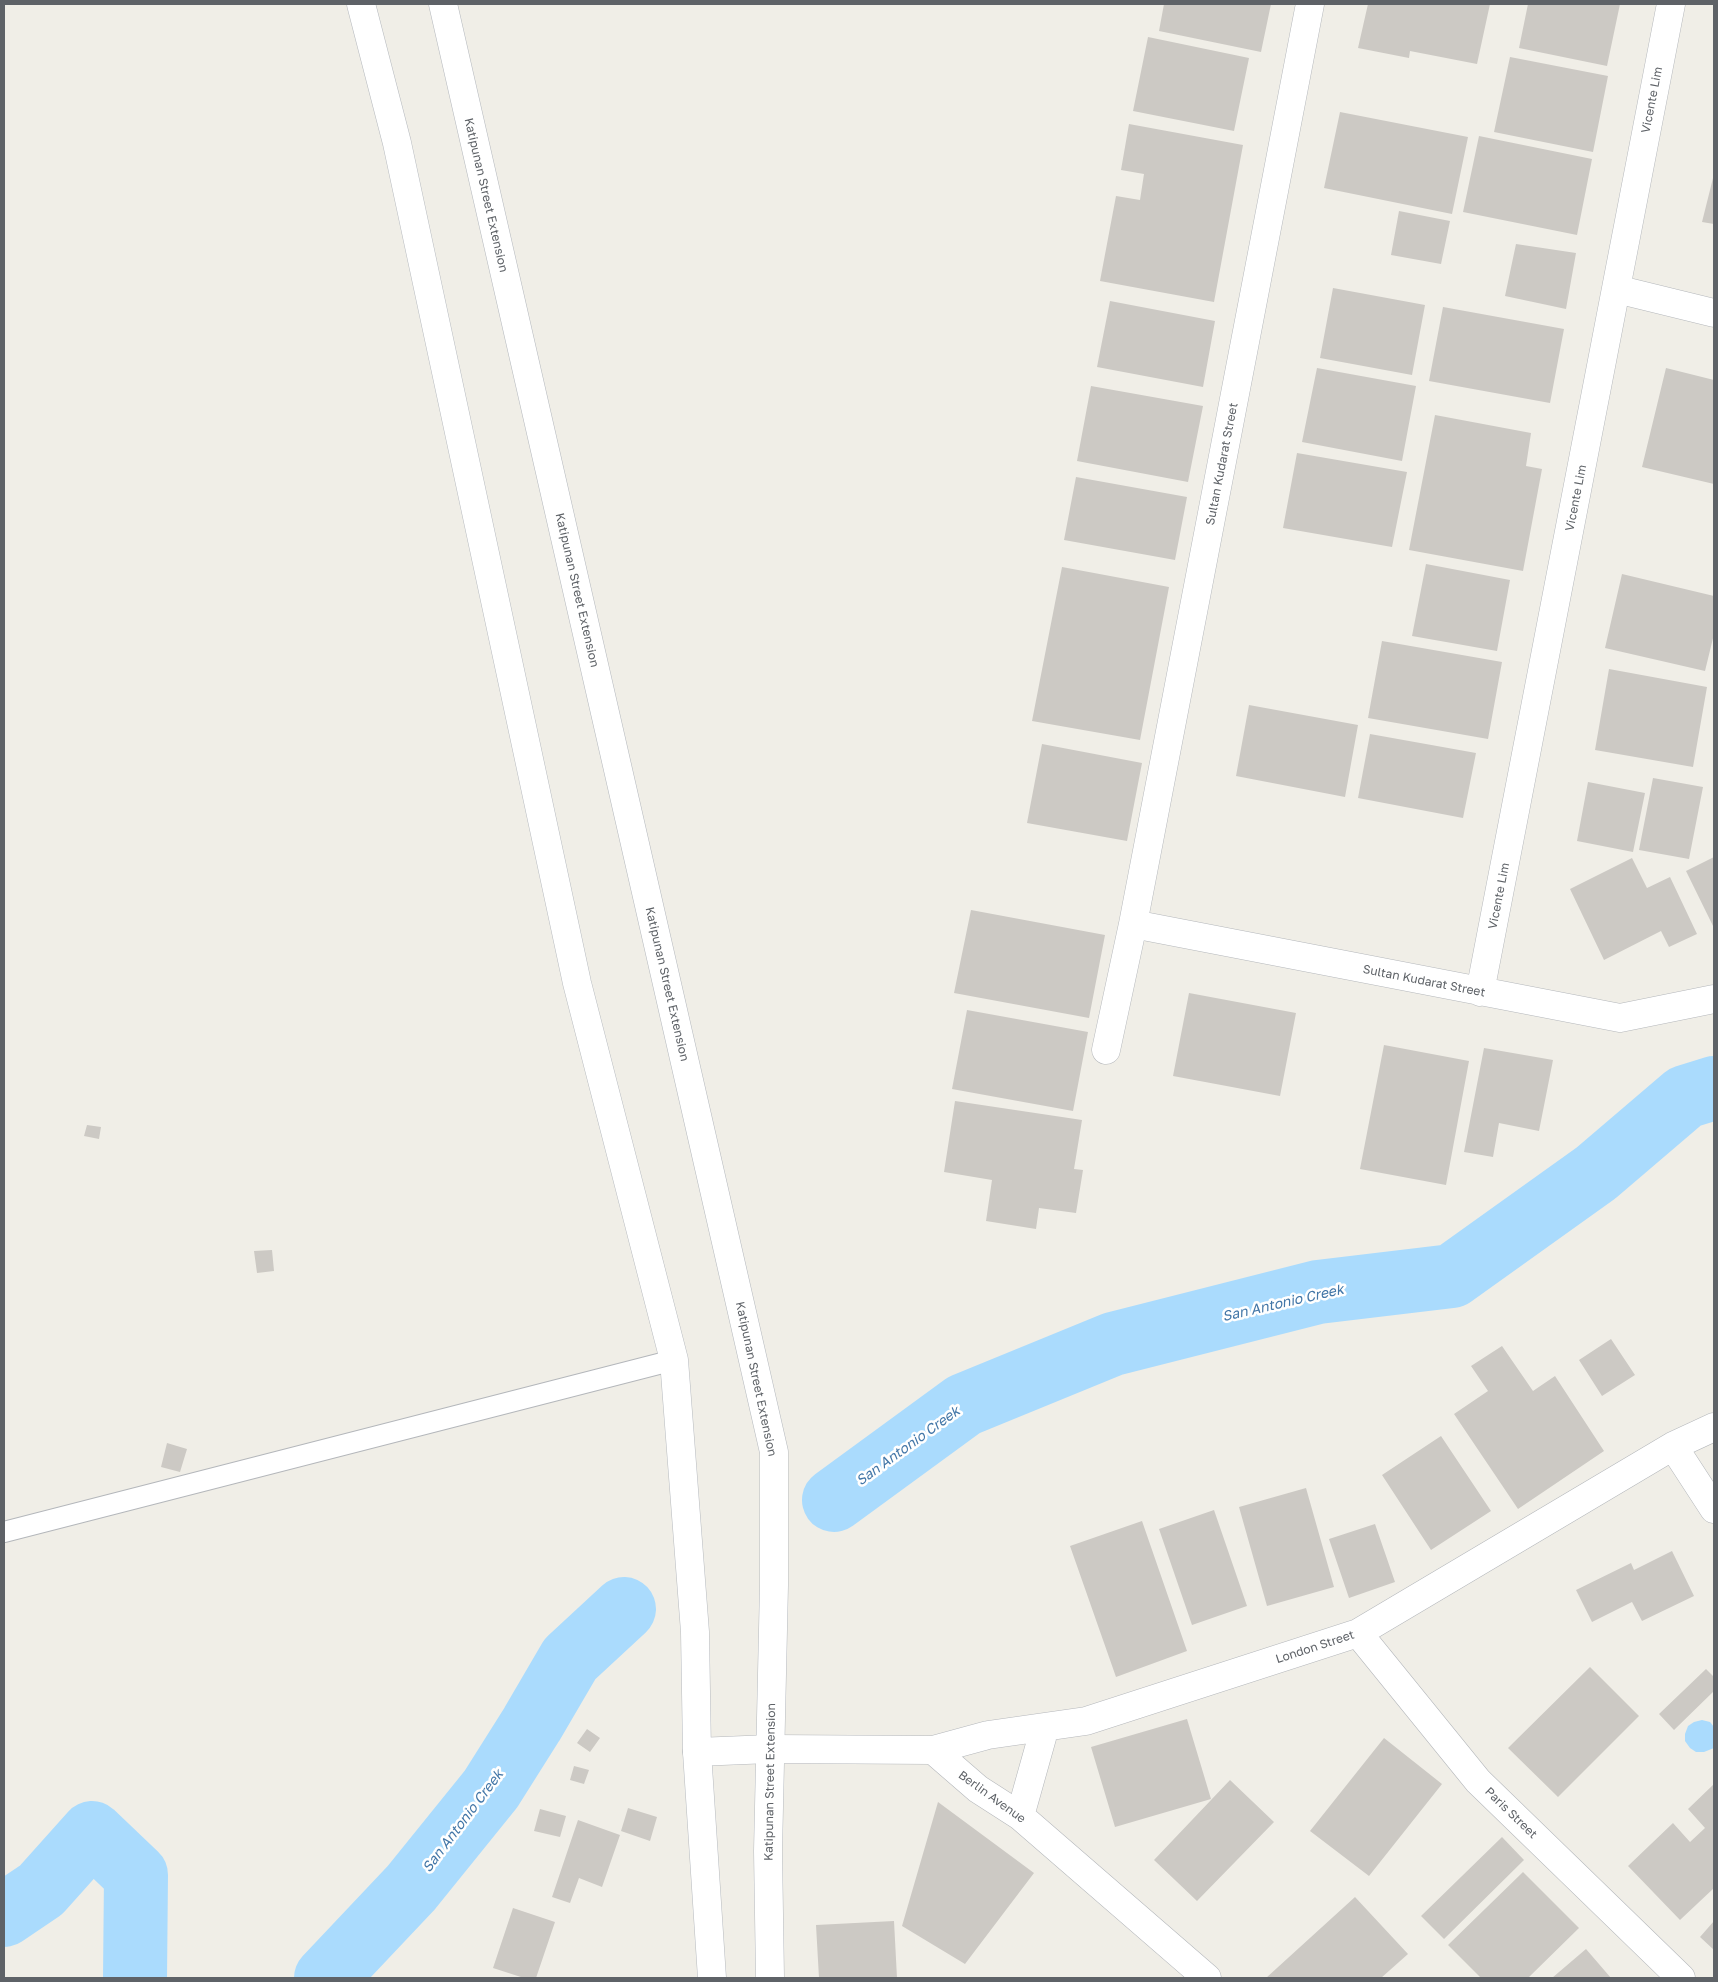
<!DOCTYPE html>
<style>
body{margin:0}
#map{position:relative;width:1718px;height:1982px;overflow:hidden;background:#f0eee7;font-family:"Golos Text",sans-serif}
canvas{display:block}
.frame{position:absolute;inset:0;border:5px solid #5e6267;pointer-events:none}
</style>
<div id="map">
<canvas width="1718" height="1982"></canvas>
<div class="frame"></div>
</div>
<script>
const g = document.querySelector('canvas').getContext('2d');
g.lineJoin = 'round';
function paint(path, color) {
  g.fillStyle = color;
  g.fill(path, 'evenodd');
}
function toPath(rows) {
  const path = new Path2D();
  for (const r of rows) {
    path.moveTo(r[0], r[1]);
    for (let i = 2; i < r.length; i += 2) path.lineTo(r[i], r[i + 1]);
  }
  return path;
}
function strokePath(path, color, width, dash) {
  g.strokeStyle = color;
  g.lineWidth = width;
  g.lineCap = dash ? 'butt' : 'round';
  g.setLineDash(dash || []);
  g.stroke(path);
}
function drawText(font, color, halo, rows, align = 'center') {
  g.font = font + ' "Golos Text",sans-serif';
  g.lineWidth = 5;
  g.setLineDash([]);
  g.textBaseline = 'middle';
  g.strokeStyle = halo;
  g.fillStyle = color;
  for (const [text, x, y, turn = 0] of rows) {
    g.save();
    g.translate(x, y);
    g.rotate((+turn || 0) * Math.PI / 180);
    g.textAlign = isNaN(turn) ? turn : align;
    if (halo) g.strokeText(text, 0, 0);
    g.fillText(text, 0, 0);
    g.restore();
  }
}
const water = toPath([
 [1702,1720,1710,1722,1714,1727,1714,1748,1704,1752,1696,1752,1690,1748,1685,1741,1685,1734,1688,1726,1694,1722]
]);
const river = toPath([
 [834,1500,964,1405,1113,1344,1318,1292,1452,1276,1596,1173,1685,1097,1714,1088],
 [4,1915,41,1890,92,1833,136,1875,135,1978],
 [326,1978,411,1888,491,1789,532,1724,570,1659,624,1609]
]);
const building = toPath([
 [1164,4,1271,4,1261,52,1159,31],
 [1368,4,1490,4,1477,64,1410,51,1409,58,1358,48],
 [1528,4,1620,4,1607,66,1519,48],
 [1148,37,1249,58,1234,131,1133,111],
 [1510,57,1608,76,1593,152,1494,132],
 [1340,112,1468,137,1452,214,1324,188],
 [1129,124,1243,145,1214,302,1100,281,1116,196,1140,200,1144,174,1121,170],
 [1479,136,1592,159,1577,235,1463,212],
 [1714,174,1714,224,1702,222],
 [1399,211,1450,221,1441,264,1391,255],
 [1516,244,1576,253,1566,309,1505,296],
 [1333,288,1425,305,1412,375,1320,358],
 [1110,301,1215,321,1203,387,1097,367],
 [1443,307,1564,329,1550,403,1429,381],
 [1317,368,1416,386,1402,461,1302,442],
 [1666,368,1714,380,1714,484,1642,467],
 [1091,386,1203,406,1188,482,1077,461],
 [1435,415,1531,433,1526,466,1542,469,1523,571,1409,550],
 [1297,453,1407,472,1392,547,1283,528],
 [1076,477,1187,497,1175,560,1064,540],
 [1426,564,1510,580,1497,651,1412,636],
 [1062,567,1169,587,1140,740,1032,721],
 [1622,574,1714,596,1714,634,1705,671,1605,648],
 [1382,641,1502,662,1488,739,1368,718],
 [1609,669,1707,687,1693,767,1595,750],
 [1249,705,1358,725,1345,797,1236,776],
 [1370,734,1476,753,1463,818,1358,798],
 [1042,744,1142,763,1127,841,1027,823],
 [1653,778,1703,787,1689,859,1639,850],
 [1588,782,1645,793,1633,852,1577,841],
 [1714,857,1714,928,1686,871],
 [1632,858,1647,888,1670,877,1697,934,1669,947,1661,931,1604,960,1570,889],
 [971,910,1105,935,1089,1018,954,993],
 [1189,993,1296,1013,1280,1096,1173,1076],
 [967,1010,1088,1032,1073,1111,952,1089],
 [1384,1045,1469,1061,1446,1185,1360,1169],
 [1484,1048,1553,1060,1539,1131,1499,1123,1493,1157,1464,1152],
 [955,1101,1082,1120,1074,1169,1083,1170,1076,1213,1039,1208,1036,1229,986,1221,992,1180,944,1172],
 [87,1125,101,1127,99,1139,84,1136],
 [272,1250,274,1271,257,1273,254,1251],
 [1611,1339,1635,1375,1602,1396,1579,1360],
 [1502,1346,1533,1391,1555,1376,1604,1451,1518,1509,1454,1414,1488,1391,1471,1366],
 [1441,1436,1491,1511,1431,1550,1382,1475],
 [167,1443,187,1449,180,1472,161,1467],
 [1306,1488,1334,1587,1267,1606,1239,1507],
 [1214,1510,1247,1606,1192,1625,1159,1529],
 [1142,1521,1187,1651,1116,1677,1070,1546],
 [1375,1524,1395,1582,1349,1598,1329,1539],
 [1672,1551,1694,1596,1642,1621,1632,1602,1592,1622,1576,1590,1631,1563,1634,1570],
 [1590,1667,1639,1716,1558,1797,1508,1748],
 [1706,1669,1714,1677,1714,1691,1674,1730,1659,1714],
 [1187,1719,1211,1799,1115,1827,1091,1747],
 [587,1729,600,1738,590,1752,577,1743],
 [1384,1738,1442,1784,1369,1876,1310,1831],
 [574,1766,589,1770,584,1784,570,1780],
 [1230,1780,1274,1822,1197,1901,1154,1860],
 [1714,1784,1714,1888,1680,1920,1628,1866,1673,1823,1690,1842,1705,1828,1688,1809],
 [938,1802,1034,1873,965,1964,902,1926],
 [628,1808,657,1817,650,1841,621,1831],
 [540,1809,566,1816,560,1837,534,1831],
 [578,1820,620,1835,602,1887,579,1878,570,1903,552,1897],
 [1502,1837,1524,1860,1444,1939,1421,1916],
 [1523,1872,1579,1928,1528,1978,1481,1978,1448,1945],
 [1355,1897,1408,1954,1381,1978,1266,1978],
 [513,1908,555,1922,536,1978,524,1978,493,1968],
 [894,1921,897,1978,819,1978,816,1925],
 [1714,1921,1714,1950,1700,1937],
 [1586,1949,1611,1978,1552,1978]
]);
const lane = toPath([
 [4,1532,674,1360]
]);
const street = toPath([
 [1616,289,1714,313],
 [1133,924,1620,1018,1714,999],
 [1480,992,1671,4],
 [1106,1050,1133,924,1310,4],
 [1673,1446,1714,1509],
 [1358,1633,1478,1781,1681,1978],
 [933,1750,988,1735,1086,1721,1358,1633,1673,1446,1714,1427],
 [697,1752,770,1749,933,1750,978,1789,1020,1816,1207,1978],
 [1020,1816,1045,1727]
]);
const secondary = toPath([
 [361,4,397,143,577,983,674,1360,695,1632,697,1752,712,1978],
 [443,4,774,1452,774,1585,768,1851,770,1978]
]);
const streetNames = [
 ["Vicente Lim",1652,100,-79],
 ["Katipunan Street Extension",486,195,77],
 ["Sultan Kudarat Street",1222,464,-79],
 ["Vicente Lim",1576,498,-79],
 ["Katipunan Street Extension",577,590,77],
 ["Vicente Lim",1499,896,-79],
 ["Sultan Kudarat Street",1424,981,11],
 ["Katipunan Street Extension",667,984,77],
 ["Katipunan Street Extension",756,1379,78],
 ["London Street",1315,1647,-18],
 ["Katipunan Street Extension",770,1782,-89],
 ["Berlin Avenue",992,1797,36],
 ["Paris Street",1511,1813,44]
];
const waterNames = [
 ["San Antonio Creek",1283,1303,-13],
 ["San Antonio Creek",908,1446,-36],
 ["San Antonio Creek",463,1821,-53]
];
paint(water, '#aadbfd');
strokePath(river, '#aadbfd', 64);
paint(building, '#ccc9c4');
strokePath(lane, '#b4b7bb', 22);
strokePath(street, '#b4b7bb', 29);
strokePath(secondary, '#b5b9be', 29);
strokePath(lane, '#fff', 20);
strokePath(street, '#fff', 28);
strokePath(secondary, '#fff', 28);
drawText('12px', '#5e6267', '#fff', streetNames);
drawText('italic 14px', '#4276a7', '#fff', waterNames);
</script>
